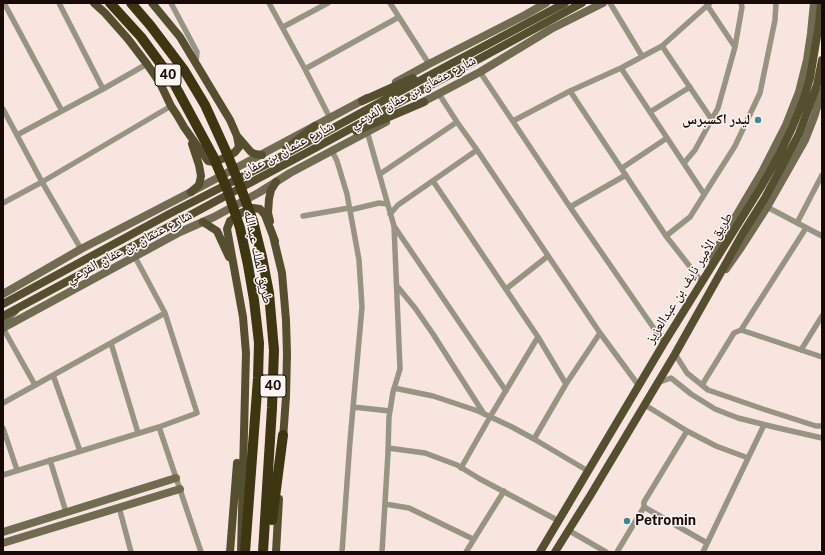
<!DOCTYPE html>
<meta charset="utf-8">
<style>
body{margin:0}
#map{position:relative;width:825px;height:555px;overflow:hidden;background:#f8e5e0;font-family:"Public Sans",sans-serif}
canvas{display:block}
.frame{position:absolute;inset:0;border:4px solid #180a06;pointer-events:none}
</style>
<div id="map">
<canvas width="825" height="555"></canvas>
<div class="frame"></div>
</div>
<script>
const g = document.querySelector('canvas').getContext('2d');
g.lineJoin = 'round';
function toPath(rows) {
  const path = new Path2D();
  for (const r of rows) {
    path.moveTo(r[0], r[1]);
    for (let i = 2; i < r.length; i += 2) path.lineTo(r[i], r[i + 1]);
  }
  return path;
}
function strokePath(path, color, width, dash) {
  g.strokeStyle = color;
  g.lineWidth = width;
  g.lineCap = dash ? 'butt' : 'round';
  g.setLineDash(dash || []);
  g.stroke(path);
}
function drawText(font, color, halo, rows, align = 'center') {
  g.font = font + ' "Public Sans","Noto Naskh Arabic",sans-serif';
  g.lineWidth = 3;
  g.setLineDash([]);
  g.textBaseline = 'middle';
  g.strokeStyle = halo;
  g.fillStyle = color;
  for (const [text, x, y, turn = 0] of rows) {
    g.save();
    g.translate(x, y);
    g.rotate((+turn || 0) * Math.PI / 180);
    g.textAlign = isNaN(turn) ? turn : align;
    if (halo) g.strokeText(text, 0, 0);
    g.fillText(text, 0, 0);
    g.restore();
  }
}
const street = toPath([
 [4,3,62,111],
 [59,3,103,89],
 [171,3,197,52,196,62],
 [269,3,306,71,330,118],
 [390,3,429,64],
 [610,3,642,56],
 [707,5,735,47],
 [283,27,328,3],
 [662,46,712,120],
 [621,68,704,194],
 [305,69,399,17],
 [480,72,570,207,664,343],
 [570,91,666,236,702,282],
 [439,94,457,122,477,150,600,333,639,386],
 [3,109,42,182,81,249],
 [650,112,690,87],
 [513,121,570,91,621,68,662,46,710,3],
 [367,131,394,226,400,369,393,392,389,417,388,453,382,552],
 [17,135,103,89,147,64],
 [332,151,337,161,347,194,359,260,362,307,350,441,342,552],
 [684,163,695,150,718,108,735,47,742,7,741,3],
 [622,168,667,138],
 [380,174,457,122],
 [433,181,538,337,566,384],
 [3,203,42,182,171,106],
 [570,207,626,175],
 [767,207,822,236],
 [350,210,379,203,387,204],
 [390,214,398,205,477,150],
 [303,216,349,208],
 [797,223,822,175],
 [394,226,506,391],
 [666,236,690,217,735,146,760,93,775,20,776,3],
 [397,286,415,308,433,334,484,414],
 [506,289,548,256],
 [3,328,35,385],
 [741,330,806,228],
 [111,343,138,433],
 [801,350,822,316],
 [675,354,687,373,708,390,763,409,816,426,822,426],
 [53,375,80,451],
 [657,383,671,378,691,394,715,409,738,418,774,427,822,438],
 [702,385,734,333,741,330,822,357],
 [394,388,433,396,478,411,512,427,534,439,588,471],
 [3,403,165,313],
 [645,405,687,431,716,446,748,458],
 [353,407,390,411],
 [159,427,201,552],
 [3,428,17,470],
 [534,439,566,384,600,333],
 [388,448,425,453,457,465,480,479,559,521],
 [50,460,66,512],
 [461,468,490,417,538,337],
 [3,475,159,427,197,413,165,313,135,257],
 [385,504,409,508,473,539],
 [119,507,131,552],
 [644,507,707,543],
 [568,530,606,552],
 [466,552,504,491],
 [617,552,644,507,644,502,687,431],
 [703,552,764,425]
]);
const secondary = toPath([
 [396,82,429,64,525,15,546,3],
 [419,104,480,72,551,29,603,3],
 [712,260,720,243,762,172,786,125,799,92,807,60,811,33,814,3],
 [726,269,740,249,767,207,805,140,814,117,822,91],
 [3,294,81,249,191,192,367,98],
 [3,321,15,311],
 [3,328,180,232,214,217,260,192,290,173,386,122],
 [3,532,176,478],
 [3,543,180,489]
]);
const primary = toPath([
 [94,3,105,13,128,39,147,64,160,83,171,106,177,115,184,127,208,161,214,162,227,157,235,152,239,147,237,136,230,120,180,37,152,3],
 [362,101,413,78],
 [356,131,424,102],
 [238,137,251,152,255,154,262,155],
 [286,149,315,126],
 [191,192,199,185,201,176,199,165,192,144],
 [270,221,268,213,269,199,271,190,276,182],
 [203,222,217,231,229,257],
 [273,236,282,273,286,320,287,354,286,397,283,439],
 [3,304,171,213,269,163,430,75,565,3],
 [3,316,218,200,306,153,582,3],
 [230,552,237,463],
 [241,552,246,353,243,317,227,229,230,221,241,213,253,208,260,209,265,215,275,241],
 [276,552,279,499],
 [540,552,664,343,761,187,779,155,792,128,804,98,810,78,819,24,821,3],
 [555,552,590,496,675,354,743,233,765,198,799,134,817,85,822,60]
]);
const highway = toPath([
 [110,3,141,37,171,78,213,156,227,189,240,228,248,265,254,300,259,343,258,378,245,552],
 [131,3,150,25,184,70,205,105,225,149,239,183,253,221,262,257,269,293,274,350,272,408,263,552],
 [272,520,283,435]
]);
const markers = [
 [758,120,4,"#448697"],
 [627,521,4,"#448697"]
];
const shields = [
 [168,75,26],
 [273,386,26]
];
const shieldNames = [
 ["40",168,75],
 ["40",273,386]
];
const streetNames = [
 ["شارع عثمان بن عفان الفرعي",413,92,-28],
 ["شارع عثمان بن عفان",287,149,-28],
 ["شارع عثمان بن عفان الفرعي",129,247,-28],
 ["طريق الملك عبدالله",258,257,78],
 ["طريق الأمير نايف بن عبدالعزيز",689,278,-58]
];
const poiNames = [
 ["ليدر اكسبرس",750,120],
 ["Petromin",635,521,"left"]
];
strokePath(street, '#989483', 5.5);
strokePath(secondary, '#716b52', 8);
strokePath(primary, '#554e2f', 8);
strokePath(highway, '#3e3610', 10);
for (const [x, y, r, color] of markers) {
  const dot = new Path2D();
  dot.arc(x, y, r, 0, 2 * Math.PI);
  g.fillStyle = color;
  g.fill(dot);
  strokePath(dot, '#fff5f2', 1.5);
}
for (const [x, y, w] of shields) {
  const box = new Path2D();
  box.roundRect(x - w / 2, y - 11, w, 22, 3);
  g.fillStyle = '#fff5f2';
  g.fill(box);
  strokePath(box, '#180a06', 1);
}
drawText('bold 13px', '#180a06', null, shieldNames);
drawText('14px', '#180a06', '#fff5f2', streetNames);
drawText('bold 14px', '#180a06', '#fff5f2', poiNames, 'right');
</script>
